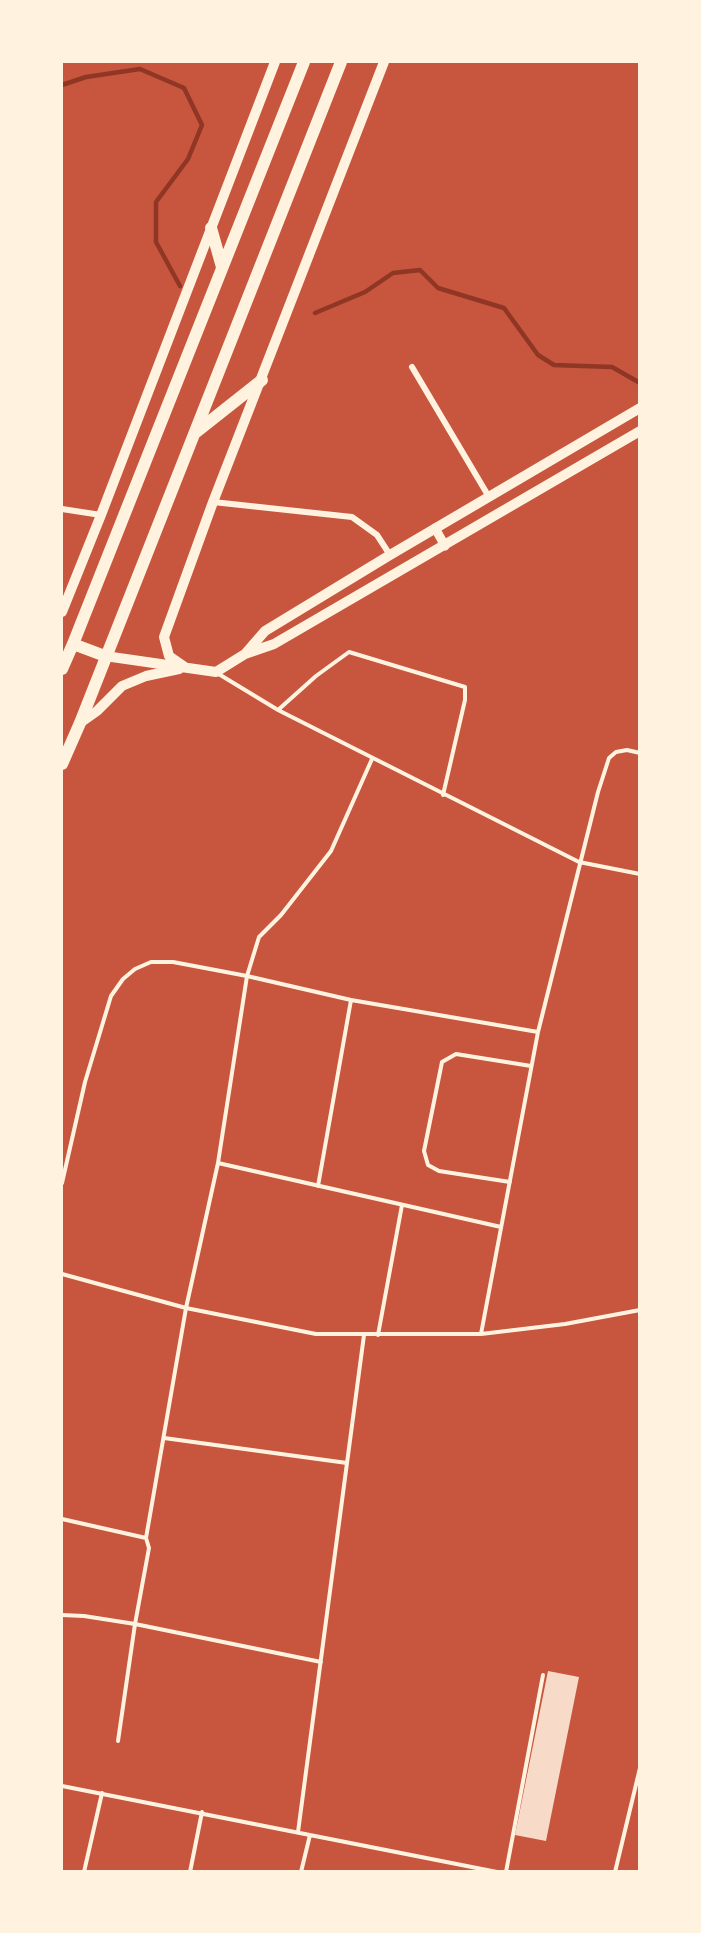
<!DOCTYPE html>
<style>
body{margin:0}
#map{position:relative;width:701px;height:1933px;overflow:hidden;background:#c8553d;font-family:"Exo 2",sans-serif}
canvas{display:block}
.frame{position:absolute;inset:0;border:63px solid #fff3e0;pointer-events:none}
</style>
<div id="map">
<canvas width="701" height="1933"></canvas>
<div class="frame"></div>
</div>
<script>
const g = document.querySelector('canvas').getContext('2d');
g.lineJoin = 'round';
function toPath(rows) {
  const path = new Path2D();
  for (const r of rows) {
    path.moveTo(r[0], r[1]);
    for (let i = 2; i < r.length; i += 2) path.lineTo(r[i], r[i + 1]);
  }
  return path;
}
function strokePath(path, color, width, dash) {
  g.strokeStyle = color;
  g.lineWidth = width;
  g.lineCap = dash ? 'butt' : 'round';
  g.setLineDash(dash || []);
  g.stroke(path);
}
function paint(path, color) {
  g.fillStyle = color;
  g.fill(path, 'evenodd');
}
const stream = toPath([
 [62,85,86,77,140,69,184,88,202,125,188,159,156,202,156,242,180,286],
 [315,313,365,292,393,273,420,270,438,288,504,308,538,355,554,365,612,367,640,383]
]);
const building = toPath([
 [548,1671,579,1677,546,1841,515,1835]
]);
const service = toPath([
 [217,673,278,710,579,862,640,874],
 [278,710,316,676,349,652,465,687,465,700,443,795],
 [218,1163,501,1227],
 [510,1182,439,1171,428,1165,424,1151,442,1062,456,1054,531,1066],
 [62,1183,85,1082,111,996,123,979,135,969,151,962,173,962,247,976,351,1000,538,1032],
 [318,1186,351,1000],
 [62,1274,186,1308,316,1334,481,1334,565,1324,640,1310],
 [481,1334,538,1032,598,792,609,758,616,752,627,750,640,753],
 [378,1335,402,1205],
 [164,1438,347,1463],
 [62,1519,146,1538],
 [62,1615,84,1616,135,1624,321,1662],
 [118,1741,135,1624,149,1548,146,1538,186,1308,218,1163,247,976,259,937,281,915,331,851,372,759],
 [62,1786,497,1872],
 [298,1832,364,1335],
 [84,1872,102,1793],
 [190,1872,202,1812],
 [301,1872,310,1835],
 [506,1872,543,1675],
 [615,1872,640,1768]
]);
const minor = toPath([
 [412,367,489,497],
 [213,502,352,517,377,535,390,555],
 [62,509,101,515]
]);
const tertiary = toPath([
 [435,528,445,546]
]);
const secondary = toPath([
 [62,612,101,515,275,62],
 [245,654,265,631,390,555,640,408],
 [105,656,216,672,245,654,274,644,640,431],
 [185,667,169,656,164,637,213,502,384,62],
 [80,723,97,711,122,686,146,676,179,669]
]);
const trunk = toPath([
 [211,228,222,267],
 [195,433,262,380],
 [73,644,105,656],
 [62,669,73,644,304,62],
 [62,764,80,723,341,62]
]);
strokePath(stream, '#8f3625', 4.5);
paint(building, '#f7dbc8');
strokePath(service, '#fff3e0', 4);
strokePath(minor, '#fff3e0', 6);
strokePath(tertiary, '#fff3e0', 9);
strokePath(secondary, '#fff3e0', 10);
strokePath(trunk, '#fff3e0', 12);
</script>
